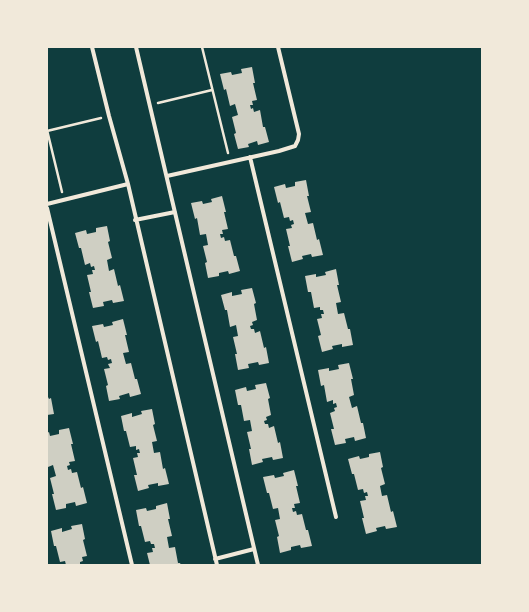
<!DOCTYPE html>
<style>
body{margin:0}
#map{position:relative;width:529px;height:612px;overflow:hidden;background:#0f3d3e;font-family:Georgia,serif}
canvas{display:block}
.frame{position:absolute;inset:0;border:48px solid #f1e9da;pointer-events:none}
</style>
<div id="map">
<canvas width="529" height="612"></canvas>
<div class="frame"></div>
</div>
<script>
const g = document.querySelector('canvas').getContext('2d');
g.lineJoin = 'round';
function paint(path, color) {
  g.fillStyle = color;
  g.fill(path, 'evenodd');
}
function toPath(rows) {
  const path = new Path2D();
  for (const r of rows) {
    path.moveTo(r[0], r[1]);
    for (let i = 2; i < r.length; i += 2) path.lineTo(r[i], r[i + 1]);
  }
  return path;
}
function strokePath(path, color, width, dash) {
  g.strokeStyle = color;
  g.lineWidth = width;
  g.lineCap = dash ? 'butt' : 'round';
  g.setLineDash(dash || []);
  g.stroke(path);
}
const building = toPath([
 [252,67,255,83,253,83,257,100,252,101,253,105,250,105,251,109,253,108,254,112,260,110,263,127,265,127,269,142,258,145,257,141,248,144,249,147,238,149,234,134,236,133,232,117,238,115,235,104,230,106,226,89,224,90,220,74,231,72,232,75,242,73,241,69],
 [306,180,309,196,307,196,311,212,305,213,308,224,313,223,317,240,319,239,323,255,312,257,311,254,302,256,303,259,292,262,288,246,290,246,286,229,292,228,291,225,294,224,293,220,290,221,289,217,284,218,280,202,278,203,274,187,285,184,286,188,295,186,295,182],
 [222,196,226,212,224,212,228,229,222,230,223,234,220,234,221,238,224,237,225,241,230,240,234,256,236,256,240,271,229,274,228,271,219,273,219,276,208,278,205,263,207,262,203,246,208,245,206,234,200,235,197,218,195,219,191,203,202,201,203,204,212,202,211,199],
 [107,226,110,241,108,242,112,258,107,260,109,271,114,269,118,286,120,285,124,301,113,303,112,300,103,302,104,306,93,308,89,292,91,292,87,275,93,274,92,270,95,270,94,266,91,267,90,263,85,265,81,248,79,248,75,233,86,230,87,234,96,232,96,228],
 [336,269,339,285,337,285,341,302,336,303,338,314,344,313,348,329,350,329,353,345,342,347,342,344,332,346,333,349,322,352,318,336,321,335,317,319,322,318,321,314,324,314,323,310,320,310,320,307,314,308,311,292,308,292,305,276,316,274,316,277,326,275,325,272],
 [252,288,256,303,254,304,257,320,252,322,253,325,250,326,251,329,254,329,255,333,260,331,264,348,266,347,269,363,259,365,258,362,248,364,249,368,238,370,235,354,237,354,233,337,238,336,236,325,230,327,227,310,225,310,221,295,232,292,232,296,242,294,241,290],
 [123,319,127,335,125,335,129,352,123,353,126,364,131,363,135,379,137,379,141,394,130,397,129,393,119,396,120,399,109,401,106,386,108,385,104,369,110,368,108,364,112,363,111,359,108,360,107,357,102,358,98,341,96,342,92,326,103,324,104,327,113,325,112,322],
 [349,363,353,379,351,379,354,395,349,397,352,408,357,406,361,423,363,423,366,438,355,441,354,437,345,439,346,443,335,445,331,429,334,429,330,413,335,411,334,408,337,407,336,403,333,404,333,400,327,402,324,385,321,386,318,370,329,368,329,371,339,369,338,365],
 [266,383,270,398,268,399,271,415,266,417,267,420,264,421,265,424,268,424,269,428,274,426,278,443,280,442,283,458,273,460,272,457,262,459,263,462,252,465,249,449,251,449,247,432,252,431,250,420,244,421,241,405,238,405,235,390,246,387,247,391,256,389,255,385],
 [47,395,49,399,51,398,54,414,47,415],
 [152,409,155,424,153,425,157,441,152,442,154,453,160,452,163,469,165,468,169,484,158,486,158,483,148,485,149,488,138,491,134,475,137,475,133,458,138,457,137,453,140,453,139,449,136,450,136,446,130,447,126,431,124,431,121,416,132,413,132,417,142,414,141,411],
 [69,428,73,444,71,444,75,461,69,462,70,465,67,466,68,470,71,469,72,473,77,472,81,488,83,487,87,503,76,506,75,502,66,504,66,508,56,510,52,494,54,494,50,478,56,476,53,465,48,467,47,463,47,433,49,432,50,436,59,434,59,430],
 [380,452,383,467,381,468,385,484,380,486,382,496,387,495,391,512,393,511,397,527,386,529,385,526,376,528,377,531,366,534,362,518,364,518,360,501,366,500,365,496,368,496,367,492,364,493,363,489,358,490,354,474,352,474,348,459,359,456,360,459,369,457,369,454],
 [294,470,298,486,296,486,300,503,294,504,295,508,292,508,293,512,296,511,297,515,302,514,306,530,308,530,312,546,301,548,300,545,291,547,291,550,280,553,277,537,279,536,275,520,280,519,278,508,273,509,269,493,267,493,263,477,274,475,275,478,284,476,283,473],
 [167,503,170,519,168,519,172,536,167,537,169,548,175,547,178,563,180,563,181,565,150,565,147,553,153,552,152,548,155,548,154,544,151,544,150,541,145,542,141,526,139,526,136,510,146,508,147,511,156,509,156,506],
 [82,524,85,539,83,540,87,556,82,557,83,561,80,562,80,565,66,565,65,561,60,562,56,546,54,546,51,531,62,528,62,532,72,529,71,526]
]);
const path = toPath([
 [202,47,228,153],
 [158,103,212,90],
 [47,130,62,192],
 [47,131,101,118]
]);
const minor = toPath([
 [92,47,109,116,128,184,217,565],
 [136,47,258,565],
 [250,157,336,517],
 [167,176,279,151,295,146,298,140,299,134,278,47],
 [47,204,128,184],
 [47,208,132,565],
 [135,220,175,212],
 [215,559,254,549]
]);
paint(building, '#cfcfc3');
strokePath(path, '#f1e9da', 2.5);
strokePath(minor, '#f1e9da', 4);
</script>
